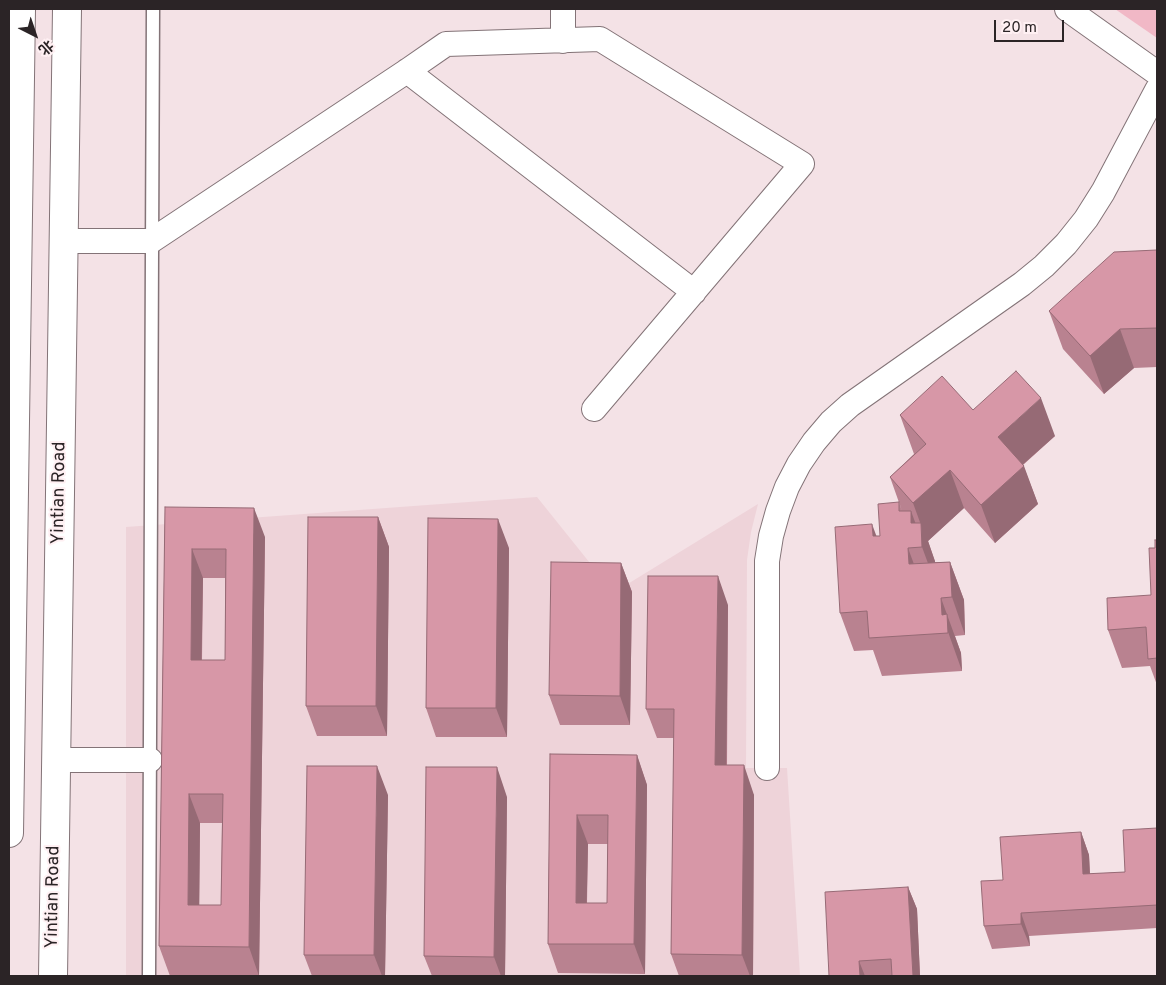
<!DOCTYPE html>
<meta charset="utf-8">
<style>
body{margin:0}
#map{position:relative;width:1166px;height:985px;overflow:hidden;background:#f4e2e6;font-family:Overpass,"Noto Sans SC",sans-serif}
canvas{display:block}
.frame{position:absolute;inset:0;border:10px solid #2b2426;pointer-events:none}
.north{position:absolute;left:10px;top:10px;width:50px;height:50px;-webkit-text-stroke:4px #fff0f3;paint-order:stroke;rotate:139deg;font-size:14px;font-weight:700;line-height:20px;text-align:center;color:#2b2426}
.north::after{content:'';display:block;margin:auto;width:18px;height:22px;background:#2b2426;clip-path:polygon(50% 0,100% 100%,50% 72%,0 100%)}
.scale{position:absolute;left:994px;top:20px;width:70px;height:22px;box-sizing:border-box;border:2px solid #2b2426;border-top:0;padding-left:6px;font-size:15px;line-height:18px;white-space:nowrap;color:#2b2426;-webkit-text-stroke:4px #fff0f3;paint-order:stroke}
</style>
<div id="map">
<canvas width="1166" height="985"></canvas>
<div class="frame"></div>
<div class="north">北</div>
<div class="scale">20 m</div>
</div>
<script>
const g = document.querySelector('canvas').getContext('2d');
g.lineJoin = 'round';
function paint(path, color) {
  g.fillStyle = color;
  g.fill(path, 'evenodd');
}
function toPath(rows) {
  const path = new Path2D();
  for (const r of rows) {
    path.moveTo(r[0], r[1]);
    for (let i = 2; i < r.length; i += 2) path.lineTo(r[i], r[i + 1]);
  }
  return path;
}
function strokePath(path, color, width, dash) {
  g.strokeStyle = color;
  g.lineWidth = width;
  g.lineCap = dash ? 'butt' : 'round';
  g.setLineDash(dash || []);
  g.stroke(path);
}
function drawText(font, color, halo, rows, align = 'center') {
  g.font = font + ' Overpass,sans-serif';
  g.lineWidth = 4;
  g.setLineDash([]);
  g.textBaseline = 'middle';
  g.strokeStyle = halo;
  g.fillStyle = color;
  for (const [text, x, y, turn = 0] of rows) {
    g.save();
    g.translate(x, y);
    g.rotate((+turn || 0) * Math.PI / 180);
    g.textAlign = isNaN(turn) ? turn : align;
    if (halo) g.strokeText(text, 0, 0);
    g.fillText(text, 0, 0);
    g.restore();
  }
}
const built = toPath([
 [537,497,606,583,626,585,758,504,751,532,747,560,746,768,787,768,800,976,126,976,126,527]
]);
const green = toPath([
 [1115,9,1157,9,1157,38]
]);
const lane = toPath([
 [149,976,153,9]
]);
const street = toPath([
 [1067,9,1157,73],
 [563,41,563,9],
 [407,71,694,292],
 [63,241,151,241,407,71,446,44,600,39,802,164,594,409],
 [56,760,150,760],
 [767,768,767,561,771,536,778,511,787,487,799,464,814,442,831,422,850,405,1022,284,1044,266,1066,244,1086,219,1103,192,1157,90]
]);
const secondary = toPath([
 [9,833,21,9],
 [53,976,67,9]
]);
const wall = toPath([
 [1157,250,1157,367,1134,368,1104,394,1063,349,1049,311],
 [973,410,1055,436,1023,465,1038,504,995,543,964,508,928,541,935,562,950,562,964,600,965,635,955,636,961,653,962,671,882,676,873,650,854,651,840,613,877,536,880,536,899,502,902,511,890,477,914,454,900,415],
 [165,507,265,537,259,976,170,976,159,946],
 [203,578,225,578,225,660,202,660],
 [200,823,222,823,221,905,199,905],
 [378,517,389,547,387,736,317,736,306,706],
 [1157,540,1157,685,1150,666,1122,668,1108,630,1151,595,1155,548],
 [509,548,507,737,436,737,426,708],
 [621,563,632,592,630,725,560,725,549,695],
 [728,605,727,765,754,795,753,976,679,976,671,954,674,738,657,738,646,709],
 [550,754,637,755,647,785,645,974,558,973,548,944],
 [588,844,608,844,607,903,587,903],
 [388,795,385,976,312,976,304,955],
 [507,797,505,976,432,976,424,956],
 [1157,828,1157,928,1029,936,1030,946,992,949,984,926,1003,880,1081,832,1089,855,1090,874,1125,872],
 [908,887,917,909,920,976,829,976]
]);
const shadedWall = toPath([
 [1120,329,1134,368,1104,394,1090,356],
 [1041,398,1055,436,1011,475,998,437],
 [1024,466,1038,504,995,543,981,505],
 [950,470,964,508,928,541,935,561,936,585,922,547,911,523,911,511,922,541,921,525,913,503],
 [254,508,265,537,259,976,249,947],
 [378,517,389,547,387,736,376,706],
 [498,519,509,548,507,737,496,708],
 [872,524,886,562,873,536],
 [908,548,922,586,909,564],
 [192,549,203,578,201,689,191,660],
 [950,562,964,600,965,635,952,597],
 [621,563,632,592,630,725,620,696],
 [718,576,728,605,726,795,715,765],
 [941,598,961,653,962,671,942,615],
 [637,755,647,785,645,974,634,944],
 [744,765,754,795,753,976,750,976,742,955],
 [377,766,388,795,385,976,382,976,374,955],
 [497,767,507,797,505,976,501,976,494,957],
 [189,794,200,823,199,934,188,905],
 [577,815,588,844,586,932,576,903],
 [1081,832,1089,855,1091,897,1083,874],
 [908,887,917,909,920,976,913,976],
 [1021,913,1029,936,1030,946,1021,924],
 [859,961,865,976,860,976]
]);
const building = toPath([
 [1157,250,1157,328,1120,329,1090,356,1049,311,1114,252,1157,250],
 [1016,371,1041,398,998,437,1024,466,981,505,950,470,913,503,890,477,926,444,900,415,942,376,973,410,1016,371],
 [899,502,899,511,911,511,911,523,921,523,922,547,908,548,909,564,950,562,952,597,941,598,942,615,947,614,948,633,869,638,867,611,840,613,835,527,872,524,873,536,880,536,878,504,899,502],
 [165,507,254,508,249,947,159,946,165,507],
 [192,549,226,549,225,660,191,660,192,549],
 [189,794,223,794,221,905,188,905,189,794],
 [308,517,378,517,376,706,306,706,308,517],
 [428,518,498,519,496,708,426,708,428,518],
 [1155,540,1157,540,1157,658,1148,659,1146,627,1108,630,1107,598,1151,595,1149,548,1155,548,1155,540],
 [551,562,621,563,620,696,549,695,551,562],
 [648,576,718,576,715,765,744,765,742,955,671,954,674,709,646,709,648,576],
 [550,754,637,755,634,944,548,944,550,754],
 [577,815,608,815,607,903,576,903,577,815],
 [307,766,377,766,374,955,304,955,307,766],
 [426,767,497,767,494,957,424,956,426,767],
 [1157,828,1157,905,1021,913,1021,924,984,926,981,881,1003,880,1000,837,1081,832,1083,874,1125,872,1123,830,1157,828],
 [908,887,913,976,892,976,891,959,859,961,860,976,829,976,825,892,908,887]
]);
const streetNames = [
 ["Yintian Road",60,493,-89],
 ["Yintian Road",54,897,-89]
];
paint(built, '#eed3d9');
paint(green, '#f1b8c6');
strokePath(lane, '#837377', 15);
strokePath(street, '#837377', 26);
strokePath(secondary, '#837377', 30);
strokePath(lane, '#fff', 12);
strokePath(street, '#fff', 24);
strokePath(secondary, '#fff', 28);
paint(wall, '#b98290');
paint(shadedWall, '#966a75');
paint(building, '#d797a7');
strokePath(building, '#966a75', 1);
drawText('18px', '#2b2426', '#fff0f3', streetNames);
</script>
